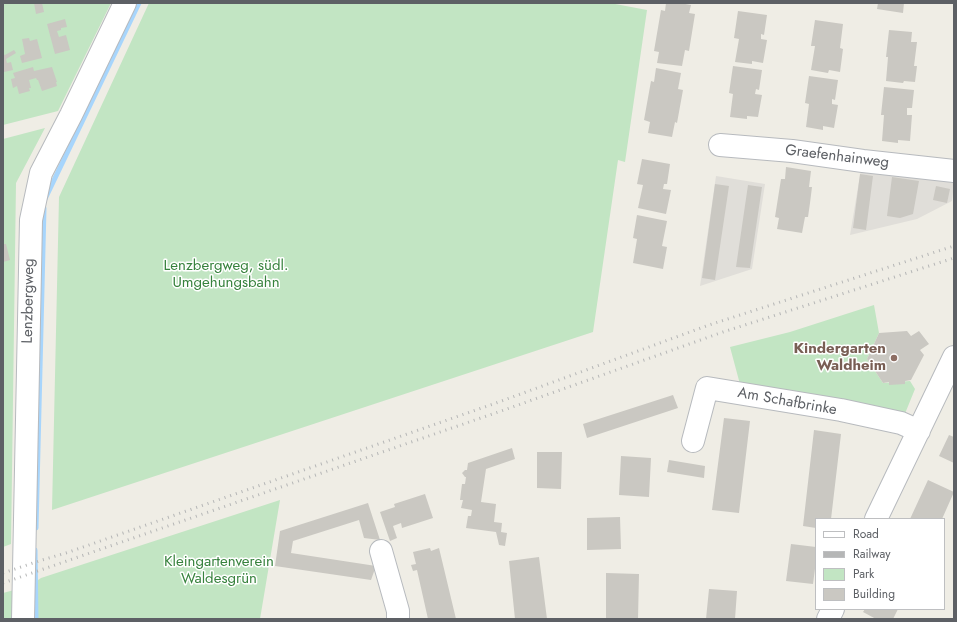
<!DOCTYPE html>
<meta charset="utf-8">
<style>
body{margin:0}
#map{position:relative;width:957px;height:622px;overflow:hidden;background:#efede5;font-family:Jost,sans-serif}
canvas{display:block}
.frame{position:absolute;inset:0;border:4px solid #5d6065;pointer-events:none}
.legend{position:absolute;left:815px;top:518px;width:130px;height:92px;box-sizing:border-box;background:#fff;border:1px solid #bebfc1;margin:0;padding:5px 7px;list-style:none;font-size:12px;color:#5d6065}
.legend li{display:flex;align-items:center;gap:8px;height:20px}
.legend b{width:20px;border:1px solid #bebfc1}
</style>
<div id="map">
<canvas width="957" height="622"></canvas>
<div class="frame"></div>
<ul class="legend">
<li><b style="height:5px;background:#fff"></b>Road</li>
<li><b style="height:5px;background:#b5b6b6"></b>Railway</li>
<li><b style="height:11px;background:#c2e5c3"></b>Park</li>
<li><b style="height:11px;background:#cac8c2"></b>Building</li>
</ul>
</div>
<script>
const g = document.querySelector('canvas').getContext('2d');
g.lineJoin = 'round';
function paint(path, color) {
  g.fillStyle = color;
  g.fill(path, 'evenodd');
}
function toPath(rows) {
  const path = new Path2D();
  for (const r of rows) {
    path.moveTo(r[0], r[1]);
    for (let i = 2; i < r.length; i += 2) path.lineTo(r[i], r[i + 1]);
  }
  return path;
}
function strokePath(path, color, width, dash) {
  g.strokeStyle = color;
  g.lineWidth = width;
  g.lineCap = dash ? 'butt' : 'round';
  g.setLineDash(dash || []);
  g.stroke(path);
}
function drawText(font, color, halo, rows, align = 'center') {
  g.font = font + ' Jost,sans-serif';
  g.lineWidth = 3;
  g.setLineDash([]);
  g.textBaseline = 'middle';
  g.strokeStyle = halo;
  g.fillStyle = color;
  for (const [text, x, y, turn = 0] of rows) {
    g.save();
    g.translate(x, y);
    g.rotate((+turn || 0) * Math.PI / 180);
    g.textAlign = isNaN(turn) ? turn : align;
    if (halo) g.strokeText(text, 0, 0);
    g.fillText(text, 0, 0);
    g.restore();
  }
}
const industrial = toPath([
 [861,169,954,183,952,201,917,219,850,235],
 [716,176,765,184,752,269,700,286]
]);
const green = toPath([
 [3,3,111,3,58,111,3,125],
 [149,3,610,3,647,10,625,162,618,160,593,332,52,510,59,197],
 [45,128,16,183,11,544,3,547,3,139],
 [874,305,879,333,867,359,883,383,910,381,915,389,904,416,741,388,730,347,790,332],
 [280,500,260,619,3,619,3,593,29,586,41,578]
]);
const stream = toPath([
 [45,199,139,3],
 [36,528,44,208],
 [35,550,36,619]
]);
const building = toPath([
 [34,3,42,3,44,12,36,14],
 [666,3,680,3,691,5,689,13,695,14,689,51,685,50,682,66,657,63,659,52,654,51,661,10,665,11],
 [878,3,904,3,903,13,877,9],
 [738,11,767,15,764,35,761,34,761,39,767,40,763,63,752,61,752,64,735,62,739,39,734,38],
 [65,19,67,27,61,28,61,30,57,31,59,37,66,35,70,50,55,54,47,24],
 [815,20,843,24,840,48,843,49,840,72,829,70,828,73,811,70,815,46,811,46],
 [889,30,912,32,911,42,917,42,914,66,917,66,915,82,904,81,903,83,886,81,888,57,886,57],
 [29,38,30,41,37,39,42,58,22,63,20,56,25,54,22,39],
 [14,50,16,53,6,59,7,63,11,62,13,70,4,72,3,54,5,55],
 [733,66,762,70,759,90,756,89,755,94,762,95,758,117,747,116,747,119,730,117,733,94,729,93],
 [33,67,34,71,52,67,57,82,56,82,57,86,42,91,38,80,37,80,36,78,29,80,31,88,29,88,30,91,19,94,17,86,13,88,11,79,15,78,13,73],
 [656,68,681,73,678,89,683,90,677,123,675,122,672,137,648,133,650,122,644,120,651,81,654,82],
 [809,76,838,80,835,100,832,99,832,104,838,105,834,128,823,126,823,130,806,127,809,104,805,103],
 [884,87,914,90,912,108,907,108,907,115,912,115,910,141,898,140,898,143,882,141,884,115,881,115],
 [642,159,670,164,667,184,664,184,663,189,671,190,666,214,638,208,643,185,637,184],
 [786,167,811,171,809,187,812,187,810,203,808,217,805,217,802,233,777,229,779,218,775,217,781,179,785,179],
 [860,174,873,176,866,230,853,228],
 [892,177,919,181,913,214,900,218,887,216],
 [715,184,729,186,715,280,702,278],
 [748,185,762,187,750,268,736,267],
 [936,186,950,189,947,203,933,200],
 [637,215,667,221,662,246,667,247,663,269,633,263,637,239,633,238],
 [3,244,6,244,10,260,3,262],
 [907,331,911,336,919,331,929,344,920,350,924,355,911,380,905,381,905,384,889,385,889,382,883,383,867,359,879,333],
 [673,395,678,408,587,438,583,424],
 [724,418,750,421,739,513,712,510],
 [814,430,841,434,831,519,816,519,816,528,803,526],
 [949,435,954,437,954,463,939,456],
 [512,448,515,459,486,469,481,502,496,504,494,522,502,523,501,532,507,533,505,546,499,545,496,532,466,528,468,516,471,516,472,510,461,508,463,500,460,500,462,484,465,484,466,477,465,477,462,473,465,470,467,470,468,463],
 [537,452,562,452,561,489,537,488],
 [621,456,651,458,649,497,619,495],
 [669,460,705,466,704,478,667,472],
 [928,480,954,492,942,519,910,519],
 [425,494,433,518,402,528,401,523,393,526,397,538,390,541,380,512,395,507,394,504],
 [368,503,380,540,364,538,359,520,293,541,291,553,376,566,371,580,275,566,280,531],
 [620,517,621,549,587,550,587,518],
 [791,544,816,547,816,561,813,584,786,581],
 [430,548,431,551,439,548,456,619,428,619,417,570,413,571,411,565,416,564,413,552],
 [539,557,547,619,515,619,509,561],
 [606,573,639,574,638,619,606,619],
 [709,589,737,591,735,619,706,619],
 [865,609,898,609,893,619,876,619,863,612]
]);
const minor = toPath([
 [720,145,792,151,863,161,954,171],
 [693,441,707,388,841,410,901,423,919,431],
 [876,519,954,357],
 [381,551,398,611,398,619],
 [23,619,31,220,41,173,71,115,125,3],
 [828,619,833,609]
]);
const rail = toPath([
 [3,573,42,560,66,553,496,403,709,325,954,246],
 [3,583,504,410,723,332,954,258]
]);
const markers = [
 [894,358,4,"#8d6e63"]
];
const streetNames = [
 ["Graefenhainweg",837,157,7],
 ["Lenzbergweg",29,301,-89],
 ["Am Schafbrinke",787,402,10]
];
const parkNames = [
 ["Lenzbergweg, südl.",226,266],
 ["Umgehungsbahn",226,283],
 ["Kleingartenverein",219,562],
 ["Waldesgrün",219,579]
];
const educationNames = [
 ["Kindergarten",886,349],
 ["Waldheim",886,366]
];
paint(industrial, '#e0ded9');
paint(green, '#c2e5c3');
strokePath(stream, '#a7d5fc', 5);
paint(building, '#cac8c2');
strokePath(minor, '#b7babe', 24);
strokePath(minor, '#fff', 22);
strokePath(rail, '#b5b6b6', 3, [1, 5]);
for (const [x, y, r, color] of markers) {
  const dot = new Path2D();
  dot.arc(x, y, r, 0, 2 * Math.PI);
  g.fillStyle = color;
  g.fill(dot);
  strokePath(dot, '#fff', 1.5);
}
drawText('15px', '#5d6065', '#fff', streetNames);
drawText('15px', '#37823d', '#fff', parkNames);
drawText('bold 15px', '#785e54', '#fff', educationNames, 'right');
</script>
